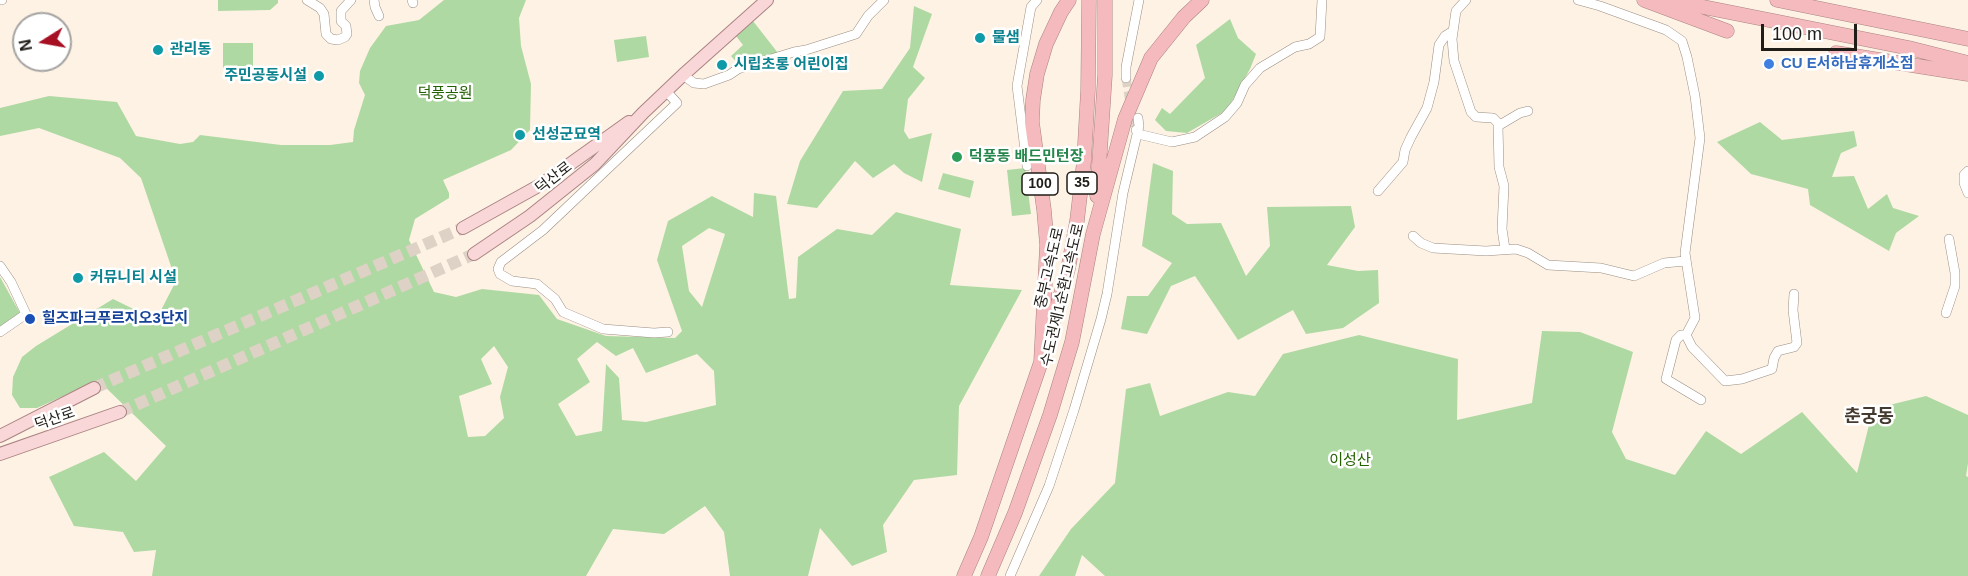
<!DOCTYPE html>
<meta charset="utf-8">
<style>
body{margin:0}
#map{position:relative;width:1968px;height:576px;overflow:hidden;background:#fef2e4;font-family:Helvetica,sans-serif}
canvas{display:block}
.north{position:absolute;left:12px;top:12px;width:60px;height:60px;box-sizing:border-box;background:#fff;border:2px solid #a6a4a2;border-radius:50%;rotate:259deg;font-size:16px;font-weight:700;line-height:24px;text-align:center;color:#201c17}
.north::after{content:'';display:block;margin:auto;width:21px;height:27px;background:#a70f23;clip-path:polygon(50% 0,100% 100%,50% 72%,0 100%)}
.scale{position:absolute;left:1761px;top:24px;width:96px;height:27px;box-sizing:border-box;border:3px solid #201c17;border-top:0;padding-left:8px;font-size:18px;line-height:21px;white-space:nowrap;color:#201c17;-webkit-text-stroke:4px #fff;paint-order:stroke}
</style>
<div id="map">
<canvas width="1968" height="576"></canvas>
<div class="north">N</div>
<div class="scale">100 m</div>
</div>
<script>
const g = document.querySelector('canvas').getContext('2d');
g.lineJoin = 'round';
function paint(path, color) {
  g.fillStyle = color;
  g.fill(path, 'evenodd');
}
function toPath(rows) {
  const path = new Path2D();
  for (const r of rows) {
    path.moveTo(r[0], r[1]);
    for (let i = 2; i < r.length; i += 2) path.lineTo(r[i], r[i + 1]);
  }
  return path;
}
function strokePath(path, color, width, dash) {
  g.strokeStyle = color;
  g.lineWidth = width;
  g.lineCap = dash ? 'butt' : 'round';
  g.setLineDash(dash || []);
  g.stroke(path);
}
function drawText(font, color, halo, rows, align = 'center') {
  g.font = font + ' Helvetica,"Noto Sans KR",sans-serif';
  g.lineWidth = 5;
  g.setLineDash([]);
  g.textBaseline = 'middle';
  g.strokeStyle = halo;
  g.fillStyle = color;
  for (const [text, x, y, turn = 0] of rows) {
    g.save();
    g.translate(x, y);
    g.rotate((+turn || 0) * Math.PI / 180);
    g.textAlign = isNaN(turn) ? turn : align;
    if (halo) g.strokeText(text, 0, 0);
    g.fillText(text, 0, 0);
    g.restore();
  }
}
const green = toPath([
 [218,0,278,0,278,3,270,10,218,11],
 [444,0,526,0,519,18,521,46,531,84,530,130,511,150,443,180,449,193,449,198,415,219,409,240,434,292,456,297,482,289,539,295,557,319,606,336,675,338,682,331,657,260,668,221,712,196,753,217,754,193,776,196,789,299,796,298,798,257,837,229,872,235,896,212,961,229,950,285,1022,290,959,406,957,475,914,480,883,525,887,552,852,566,820,528,808,576,730,576,724,532,705,506,664,534,613,529,586,576,152,576,156,550,134,552,123,532,74,526,49,477,104,452,136,481,166,446,103,385,90,384,37,408,20,408,12,395,13,377,22,357,36,346,113,299,156,320,176,281,141,178,120,158,39,128,0,136,0,108,49,96,117,102,136,136,180,144,193,142,200,135,281,145,330,145,353,142,354,130,365,95,359,83,360,71,370,48,386,26,419,20],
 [709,228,725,234,702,307,689,291,682,246],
 [597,342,616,356,633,348,646,373,697,354,714,371,716,405,646,422,622,420,619,378,606,364,602,431,576,436,558,404,590,382,577,359],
 [494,346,508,367,500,397,504,418,485,436,468,437,459,396,492,384,481,359],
 [914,6,932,14,913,67,925,78,908,99,904,131,909,139,932,133,922,182,904,173,894,164,873,178,855,161,817,208,787,204,800,161,843,91,882,89,910,48],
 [1230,19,1238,38,1256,54,1250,69,1227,110,1187,133,1166,131,1155,120,1162,108,1170,114,1205,78,1196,45],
 [753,21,778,53,739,65,731,56,743,45,736,36],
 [646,36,649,57,617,62,614,40],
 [223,43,253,43,253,68,223,68],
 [1760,122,1782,140,1854,131,1857,146,1841,153,1832,177,1854,176,1868,209,1887,194,1893,208,1919,216,1896,233,1889,251,1810,205,1808,189,1751,174,1717,142],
 [1153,163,1173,171,1172,214,1187,224,1221,223,1246,276,1270,246,1267,207,1351,206,1355,227,1327,265,1358,271,1378,270,1379,303,1343,328,1306,334,1293,310,1238,340,1195,276,1171,286,1147,334,1121,329,1127,296,1148,296,1172,263,1142,246],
 [1025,168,1031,214,1012,216,1007,170],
 [943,173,974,181,970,198,938,189],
 [0,277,20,313,0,329],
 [1542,331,1580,332,1633,352,1612,432,1626,459,1675,475,1706,431,1741,454,1802,412,1857,473,1873,409,1926,396,1968,415,1968,463,1966,476,1968,477,1968,576,1105,576,1082,555,1075,576,1039,576,1071,529,1115,483,1126,389,1150,383,1160,416,1228,392,1255,396,1283,354,1359,335,1458,359,1457,420,1532,403]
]);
const minorTunnel = toPath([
 [1126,78,1134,127]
]);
const majorTunnel = toPath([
 [94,388,463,228],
 [120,412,474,254]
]);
const minor = toPath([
 [0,0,2,0],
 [307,0,320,8,324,14,326,34,331,39,338,40,345,37,347,34,346,26,341,21,341,11,351,0],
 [374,0,375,7,379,16],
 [412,0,413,3],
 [1466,0,1456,11,1452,39,1454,61,1471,112,1476,117,1493,118,1499,124],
 [1578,0,1600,6,1666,30,1682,41,1687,57,1695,96,1700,138,1685,253,1695,318,1686,335,1692,347,1725,381,1742,379,1772,369,1774,358,1778,351,1794,347,1797,343,1793,310,1794,294],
 [683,75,694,83,704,84,729,75,738,69,794,52,806,50,856,34,868,16,884,0],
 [1126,78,1126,67,1139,0],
 [666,91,677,103,543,230,501,262,498,269,500,274,512,281,537,284,555,299,563,312,603,329,654,333,668,332],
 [1136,130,1138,134,1172,142,1195,137,1225,117,1237,103,1245,85,1260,68,1295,47,1309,44,1320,37,1322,0],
 [1027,166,1017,86,1031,7,1037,0],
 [1968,171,1964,175,1964,183,1968,193],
 [1378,191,1403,162,1405,150,1411,137,1427,108,1434,82,1439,45,1445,36,1453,31],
 [1413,236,1421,243,1433,248,1486,251,1516,249,1528,253,1548,265,1601,268,1634,276,1664,263,1686,261],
 [1505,249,1502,229,1504,186,1499,167,1498,126,1520,113,1528,111],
 [0,266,11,282,26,314,0,332],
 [1946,313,1955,286,1955,273,1949,239],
 [1686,335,1681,335,1676,340,1666,379,1701,400],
 [1010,576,1049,486,1074,410,1101,319,1107,294,1123,193,1139,126,1138,118]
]);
const major = toPath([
 [463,228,542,184,629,122],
 [474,254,530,216,595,164,643,113,683,75,767,0],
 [0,436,94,388],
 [0,454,120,412]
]);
const highway = toPath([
 [1644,0,1727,31],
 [1668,0,1909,48,1968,63],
 [1777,0,1968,39],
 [1836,53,1968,74],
 [1097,196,1105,75,1105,0],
 [1048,340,1068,269,1077,221,1084,161,1088,90,1089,0],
 [964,576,981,537,1041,362,1047,245,1044,210,1032,122,1033,100,1037,74,1046,44,1061,12,1069,0],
 [988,576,1015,513,1050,415,1072,342,1093,234,1125,119,1151,58,1184,17,1202,0]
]);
const markers = [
 [980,38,6,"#0f9aa8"],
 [158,50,6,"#0f9aa8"],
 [1769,64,6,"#3f7fe0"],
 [722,65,6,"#0f9aa8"],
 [319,76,6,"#0f9aa8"],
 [520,135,6,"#0f9aa8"],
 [957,157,6,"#2e9e5b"],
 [78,278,6,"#0f9aa8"],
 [30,319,6,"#1a4fb4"]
];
const shields = [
 [1082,183,30],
 [1040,184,36]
];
const shieldNames = [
 ["35",1082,183],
 ["100",1040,184]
];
const cultureNames = [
 ["물샘",992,38],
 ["관리동",170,50],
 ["시립초롱 어린이집",734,65],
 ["주민공동시설",307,76,"right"],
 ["선성군묘역",532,135],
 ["커뮤니티 시설",90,278]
];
const shopNames = [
 ["CU E서하남휴게소점",1781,64]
];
const parkNames = [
 ["덕풍공원",445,94],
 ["이성산",1350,461]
];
const leisureNames = [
 ["덕풍동 배드민턴장",969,157]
];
const streetNames = [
 ["덕산로",554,178,-38],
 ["중부고속도로",1050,268,-77],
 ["수도권제1순환고속도로",1063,295,-77],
 ["덕산로",55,419,-19]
];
const transitNames = [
 ["힐즈파크푸르지오3단지",42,319]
];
const quarterNames = [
 ["춘궁동",1869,417]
];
paint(green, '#afd9a2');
strokePath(minorTunnel, '#ddd2c5', 9, [9, 4.5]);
strokePath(majorTunnel, '#ddd2c5', 12, [12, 6]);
strokePath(minor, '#998e82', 10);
strokePath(major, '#aa8383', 14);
strokePath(highway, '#aa8383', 15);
strokePath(minor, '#fff', 9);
strokePath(major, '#f9d6d7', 12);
strokePath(highway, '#f5babd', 14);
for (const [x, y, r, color] of markers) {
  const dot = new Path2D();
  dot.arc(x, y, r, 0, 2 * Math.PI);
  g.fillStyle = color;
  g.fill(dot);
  strokePath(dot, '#fff', 2);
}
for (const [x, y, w] of shields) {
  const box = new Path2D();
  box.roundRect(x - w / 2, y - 11, w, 22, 4.5);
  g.fillStyle = '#fff';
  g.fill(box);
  strokePath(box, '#201c17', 1.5);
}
drawText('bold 14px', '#201c17', null, shieldNames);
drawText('bold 15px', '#0d838f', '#fff', cultureNames, 'left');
drawText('bold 15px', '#366cbe', '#fff', shopNames, 'left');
drawText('15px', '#226100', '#fff', parkNames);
drawText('bold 15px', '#27864d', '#fff', leisureNames, 'left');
drawText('15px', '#201c17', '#fff', streetNames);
drawText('bold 15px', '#164399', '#fff', transitNames, 'left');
drawText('bold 18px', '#443a30', '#fff', quarterNames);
</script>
